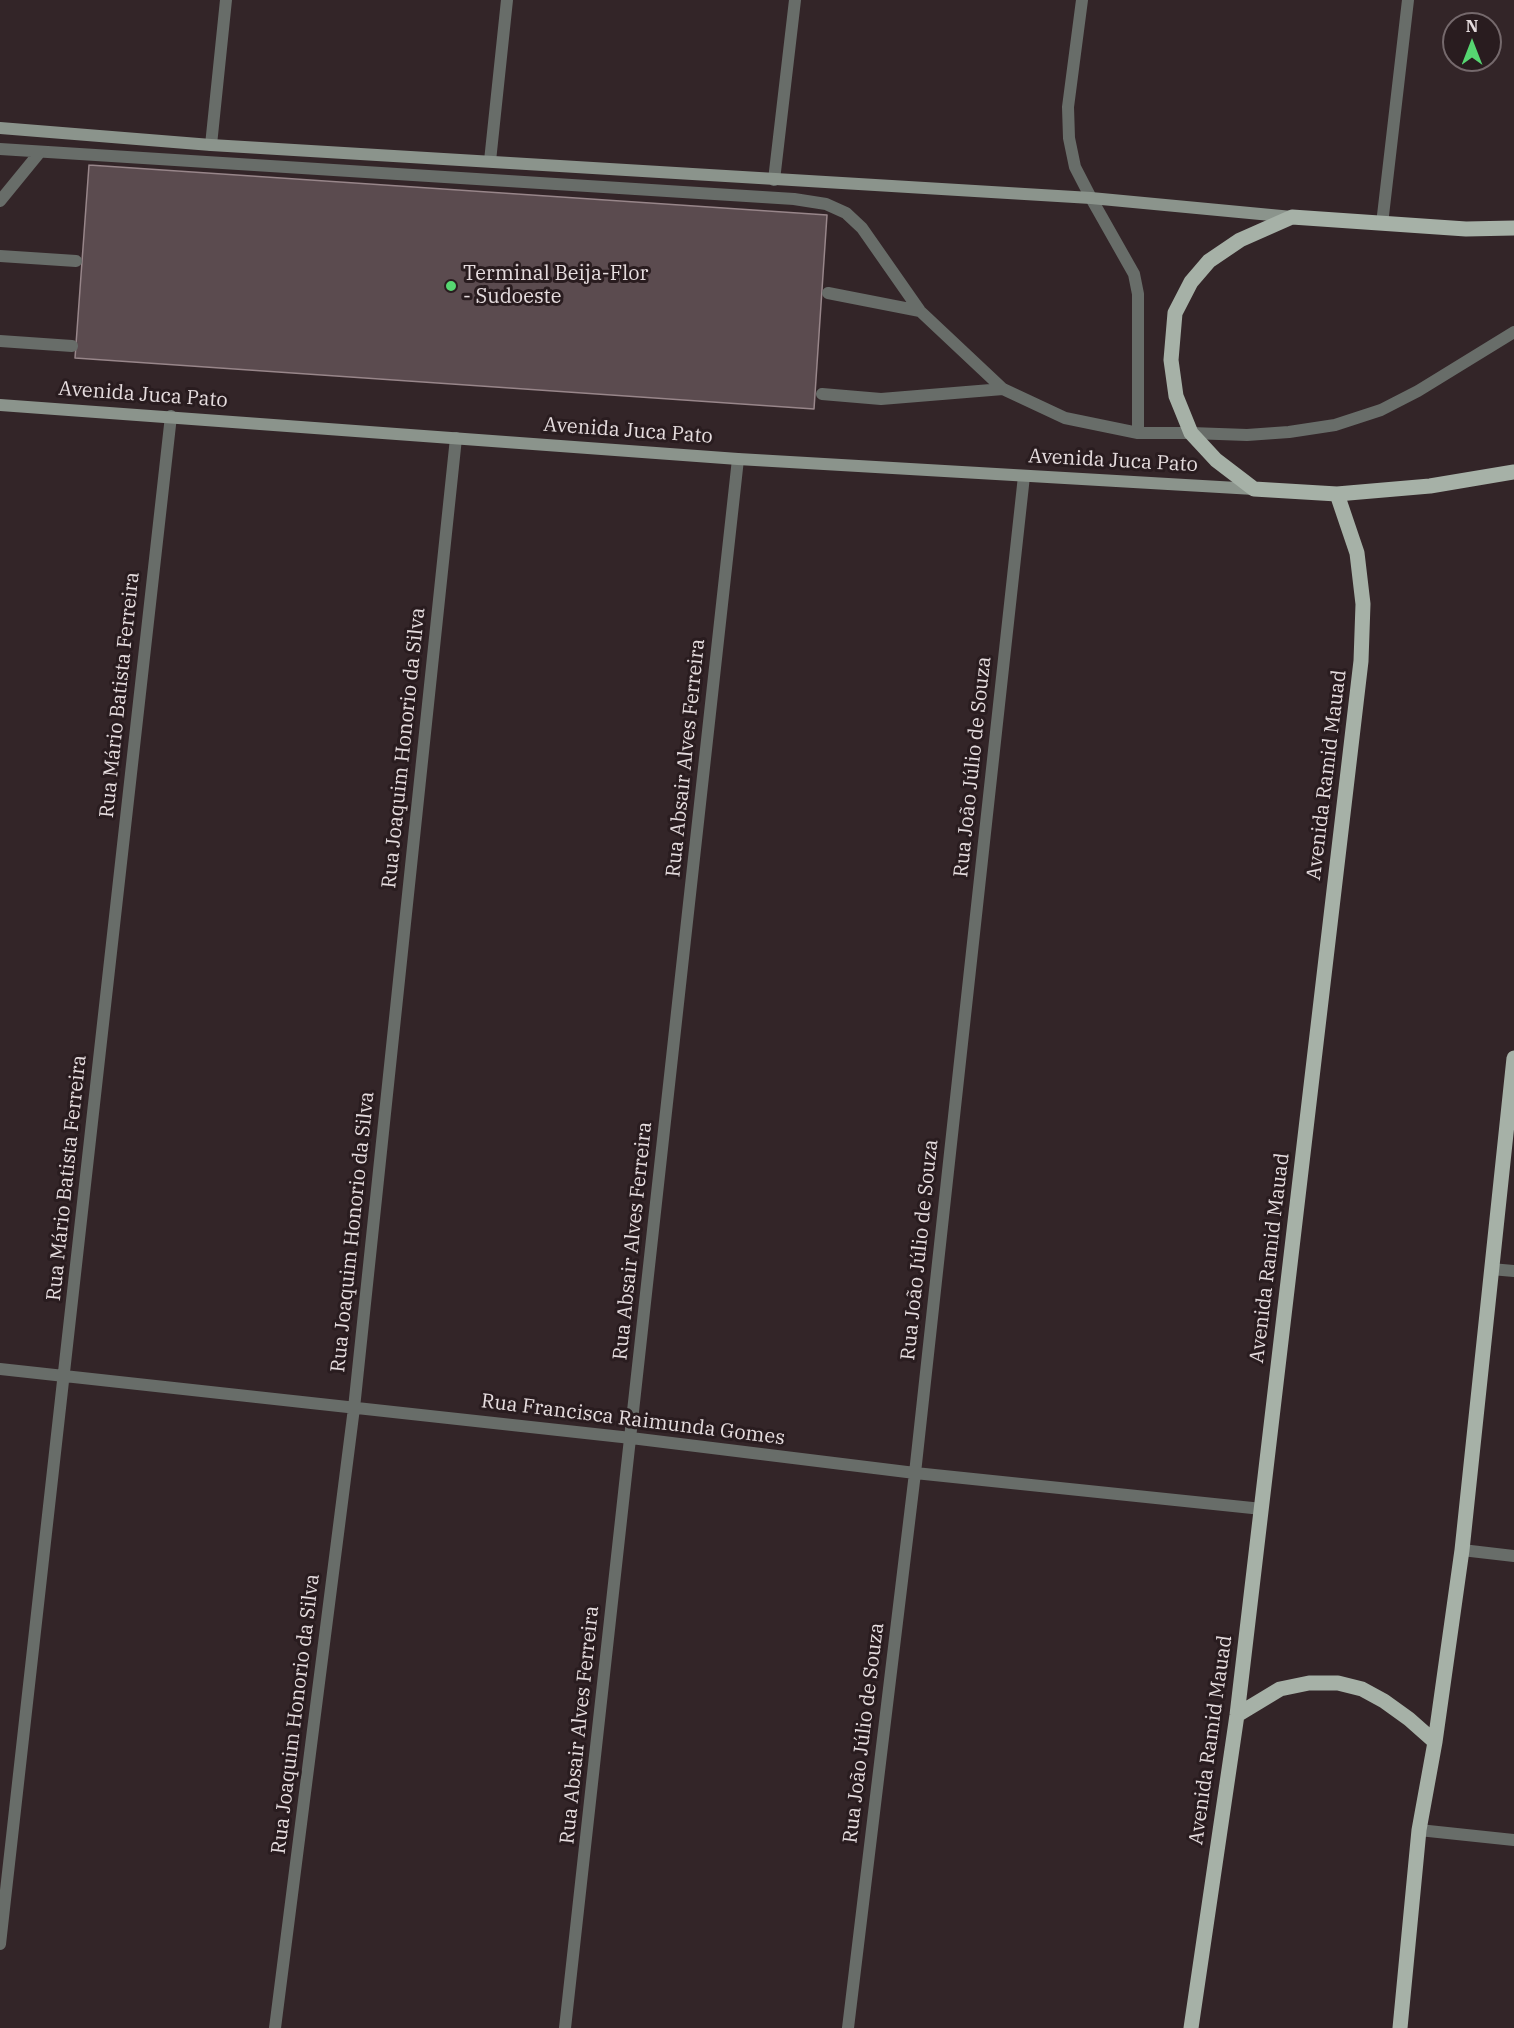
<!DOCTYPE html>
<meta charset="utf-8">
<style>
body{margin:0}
#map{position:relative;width:1514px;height:2028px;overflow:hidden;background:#332528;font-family:"IBM Plex Serif",serif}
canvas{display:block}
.north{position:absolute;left:1442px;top:12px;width:60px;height:60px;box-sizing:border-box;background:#291c1f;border:2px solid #75696c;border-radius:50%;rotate:0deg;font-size:16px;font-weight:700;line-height:24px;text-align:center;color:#e6dddf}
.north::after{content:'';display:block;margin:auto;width:21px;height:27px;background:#56d671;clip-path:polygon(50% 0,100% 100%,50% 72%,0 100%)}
</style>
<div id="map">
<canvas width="1514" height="2028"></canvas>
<div class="north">N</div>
</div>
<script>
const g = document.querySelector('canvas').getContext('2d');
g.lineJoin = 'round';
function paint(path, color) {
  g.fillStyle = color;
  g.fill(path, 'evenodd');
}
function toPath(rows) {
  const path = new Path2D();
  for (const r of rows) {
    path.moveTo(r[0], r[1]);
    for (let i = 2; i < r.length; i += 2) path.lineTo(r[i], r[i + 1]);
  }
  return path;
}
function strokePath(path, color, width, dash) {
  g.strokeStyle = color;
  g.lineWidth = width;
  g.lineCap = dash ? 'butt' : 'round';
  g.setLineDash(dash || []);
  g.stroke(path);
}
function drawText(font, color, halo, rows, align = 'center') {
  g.font = font + ' "IBM Plex Serif",serif';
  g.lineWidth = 6;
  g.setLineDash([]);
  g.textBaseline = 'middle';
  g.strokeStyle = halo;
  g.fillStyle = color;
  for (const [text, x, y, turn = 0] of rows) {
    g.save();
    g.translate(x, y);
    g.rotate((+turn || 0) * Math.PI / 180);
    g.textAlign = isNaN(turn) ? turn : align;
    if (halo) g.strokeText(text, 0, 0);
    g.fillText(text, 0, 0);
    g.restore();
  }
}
const building = toPath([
 [89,165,827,215,814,409,75,358,89,165]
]);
const lane = toPath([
 [0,149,794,199,826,204,846,213,862,228,920,311,1003,389,1065,418,1138,433,1191,433,1247,435,1289,432,1335,425,1381,410,1418,391,1514,332],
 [1091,198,1134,274,1138,294,1138,433],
 [0,201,40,152],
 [0,256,76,261],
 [828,293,920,311],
 [0,341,72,346],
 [822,394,881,399,1003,389]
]);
const street = toPath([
 [1082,0,1068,107,1069,138,1075,167,1091,198],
 [211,145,226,0],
 [490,161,507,0],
 [774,180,795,0],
 [1382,224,1408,0],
 [1491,1269,1514,1271],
 [0,1369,631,1438,915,1473,1262,1509],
 [1462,1550,1514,1556],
 [1419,1830,1514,1840],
 [0,1944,171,416],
 [275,2028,354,1408,456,438],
 [565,2028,738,459],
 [848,2028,915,1473,1024,476]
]);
const secondary = toPath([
 [0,128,211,145,1091,198,1292,217],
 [0,405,738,459,1254,489]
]);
const primary = toPath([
 [1514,228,1466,229,1292,217,1240,240,1209,261,1191,282,1175,313,1171,360,1176,396,1191,433,1216,460,1254,489,1337,494,1430,486,1514,472],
 [1237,1715,1280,1689,1309,1683,1338,1683,1362,1689,1384,1701,1409,1719,1435,1742],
 [1191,2028,1237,1715,1361,661,1363,604,1357,553,1337,494],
 [1400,2028,1419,1830,1435,1742,1462,1550,1514,1058]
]);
const markers = [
 [451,286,6,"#56d671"]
];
const poiNames = [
 ["Terminal Beija-Flor",463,274],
 ["- Sudoeste",463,297]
];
const streetNames = [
 ["Avenida Juca Pato",143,395,4],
 ["Avenida Juca Pato",628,431,4],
 ["Avenida Juca Pato",1113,461,3],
 ["Rua Mário Batista Ferreira",120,695,-84],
 ["Rua Joaquim Honorio da Silva",404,748,-84],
 ["Rua Absair Alves Ferreira",686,758,-84],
 ["Rua João Júlio de Souza",973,767,-84],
 ["Avenida Ramid Mauad",1327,775,-83],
 ["Rua Mário Batista Ferreira",67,1178,-84],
 ["Rua Joaquim Honorio da Silva",353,1232,-84],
 ["Rua Absair Alves Ferreira",633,1241,-84],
 ["Rua João Júlio de Souza",920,1250,-84],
 ["Avenida Ramid Mauad",1270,1258,-83],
 ["Rua Francisca Raimunda Gomes",633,1420,7],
 ["Rua Joaquim Honorio da Silva",296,1714,-83],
 ["Rua Absair Alves Ferreira",580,1725,-84],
 ["Rua João Júlio de Souza",864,1733,-83],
 ["Avenida Ramid Mauad",1211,1740,-82]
];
paint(building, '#5b4b4f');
strokePath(building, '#98868a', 1.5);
strokePath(lane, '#686d69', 12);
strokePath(street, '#686d69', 12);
strokePath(secondary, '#8b948c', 12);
strokePath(primary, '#a6b1a7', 15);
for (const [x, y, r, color] of markers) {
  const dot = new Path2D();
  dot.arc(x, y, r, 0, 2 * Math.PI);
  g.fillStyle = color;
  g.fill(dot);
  strokePath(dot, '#291c1f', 2);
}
drawText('20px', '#e6dddf', '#291c1f', poiNames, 'left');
drawText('20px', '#e6dddf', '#291c1f', streetNames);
</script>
